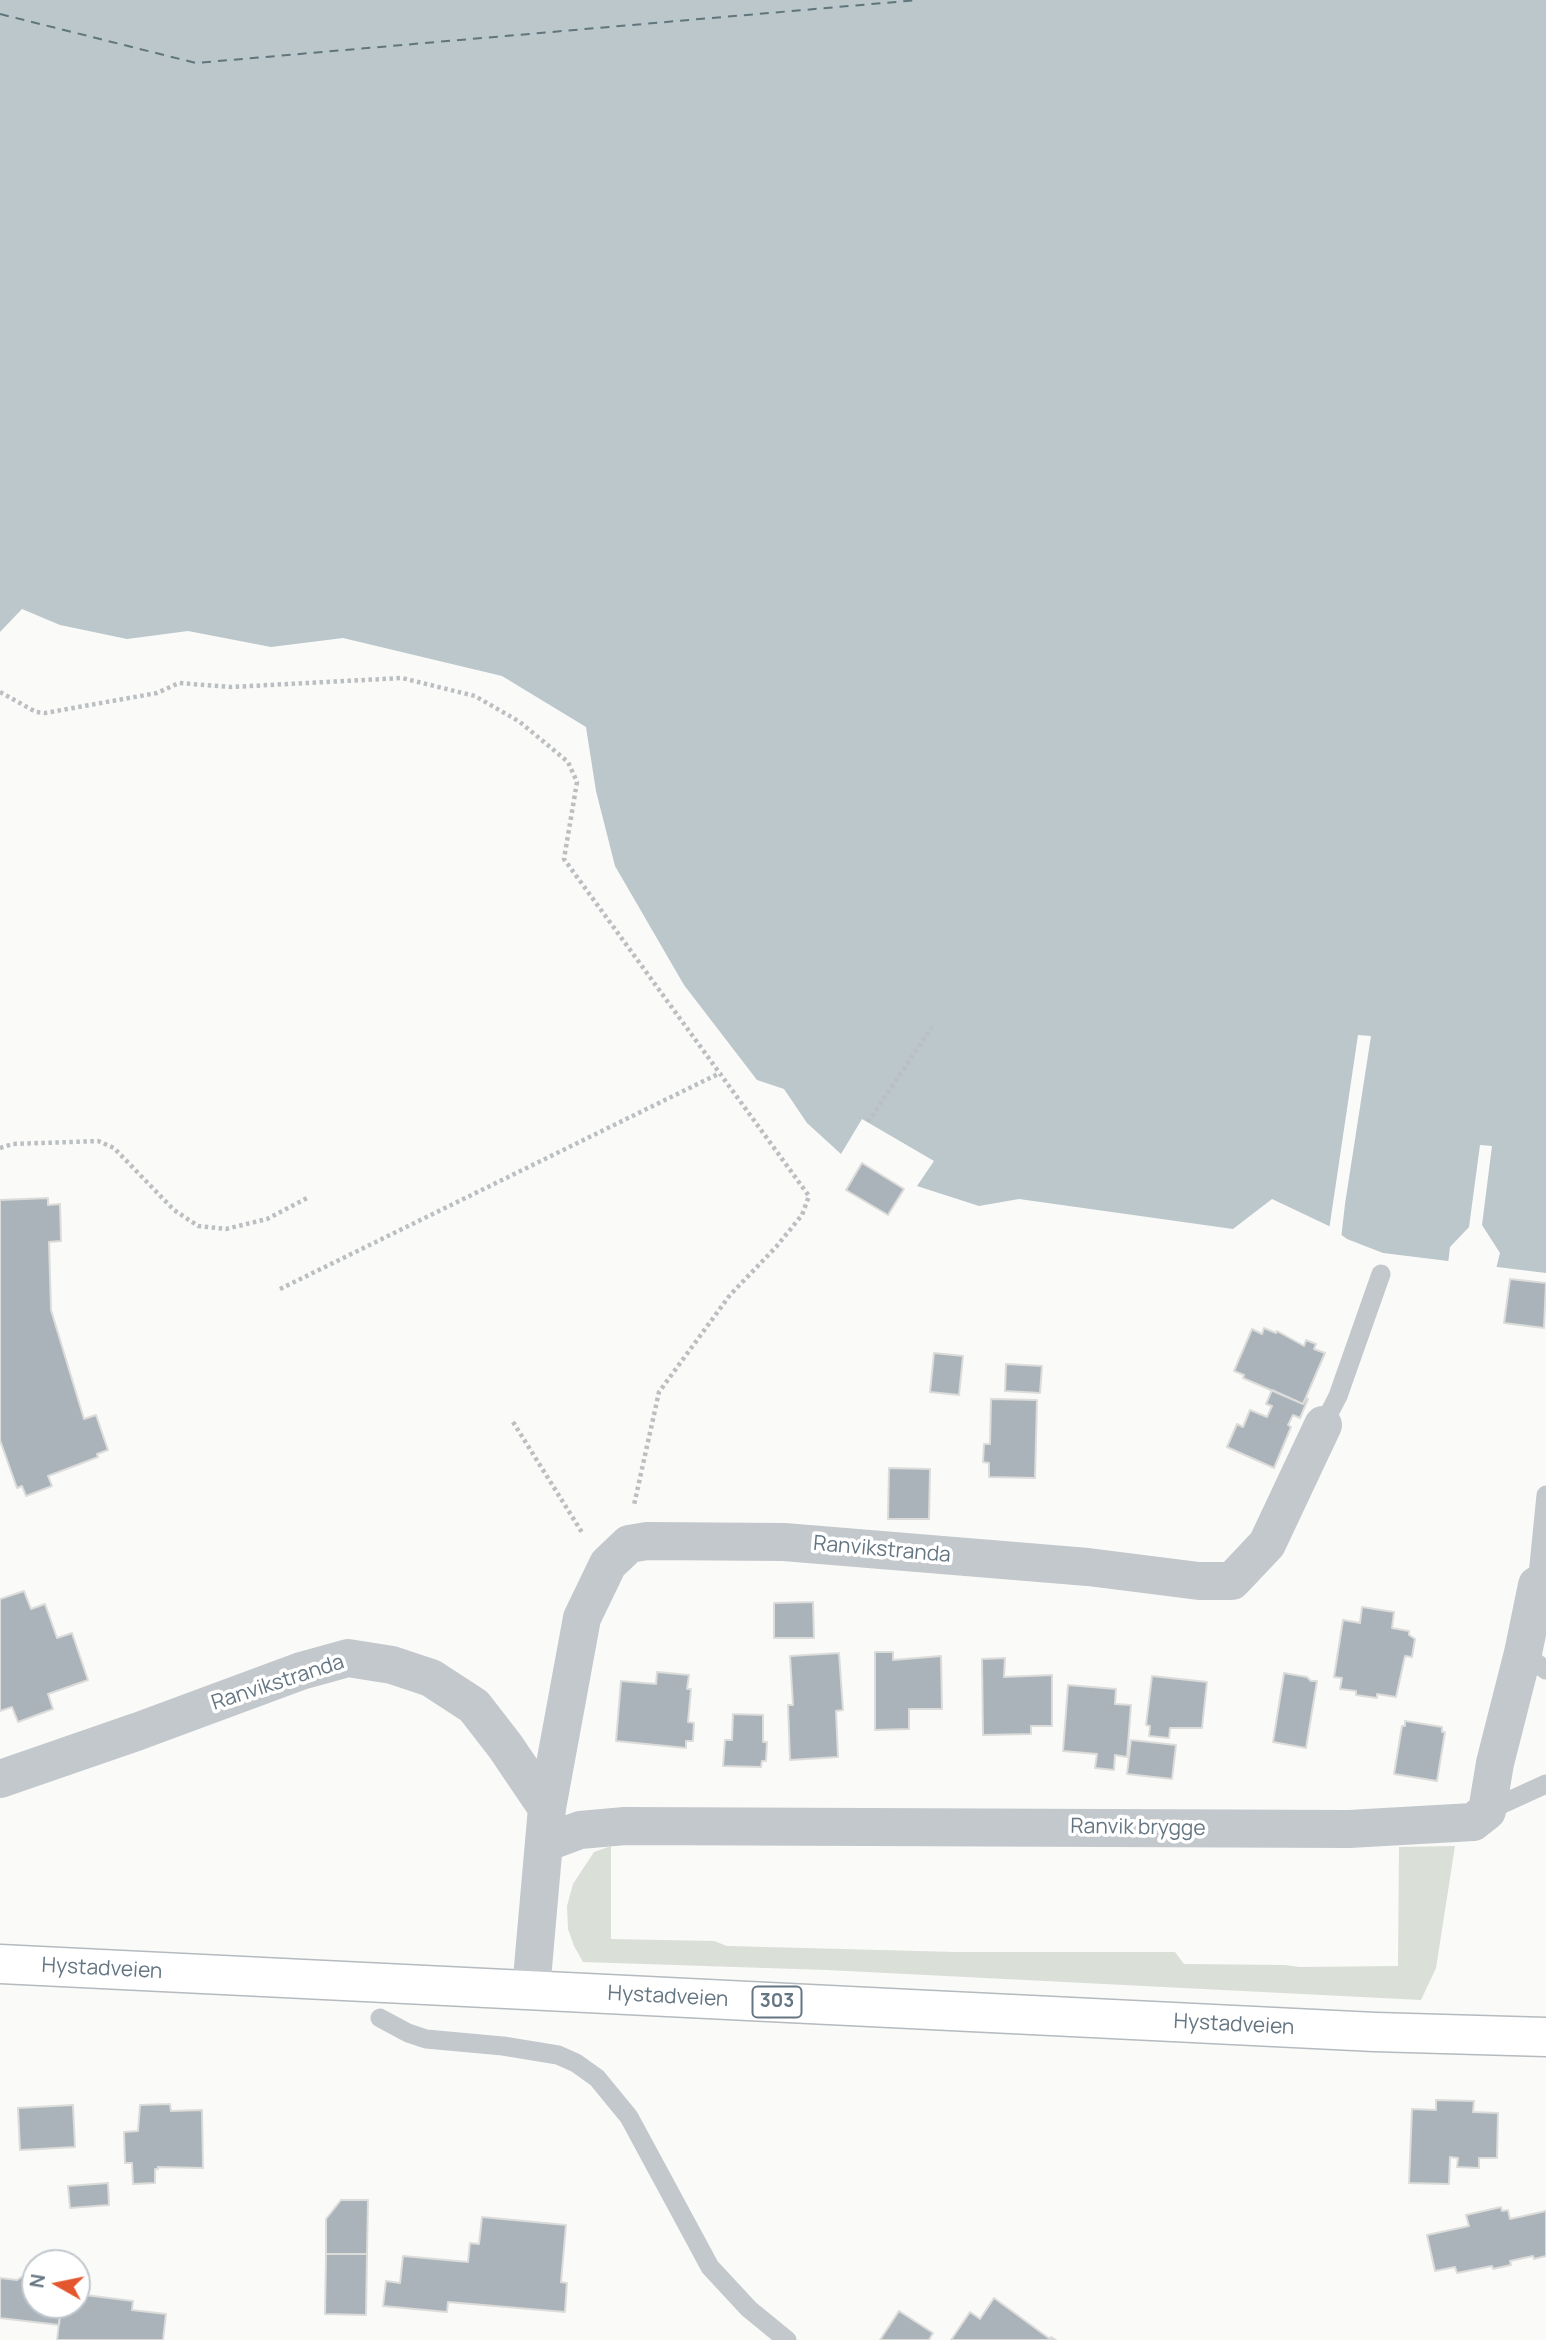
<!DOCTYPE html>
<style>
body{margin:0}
#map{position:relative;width:1546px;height:2340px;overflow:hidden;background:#fafaf8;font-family:Manrope,sans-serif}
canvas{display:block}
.north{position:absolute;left:21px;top:2249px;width:70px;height:70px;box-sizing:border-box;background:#fff;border:2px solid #c1c8cd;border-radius:50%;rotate:279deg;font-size:19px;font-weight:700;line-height:28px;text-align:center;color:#657683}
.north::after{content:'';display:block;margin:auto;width:24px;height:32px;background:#e4572e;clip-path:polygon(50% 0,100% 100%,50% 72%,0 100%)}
</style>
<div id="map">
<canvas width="1546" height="2340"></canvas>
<div class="north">N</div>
</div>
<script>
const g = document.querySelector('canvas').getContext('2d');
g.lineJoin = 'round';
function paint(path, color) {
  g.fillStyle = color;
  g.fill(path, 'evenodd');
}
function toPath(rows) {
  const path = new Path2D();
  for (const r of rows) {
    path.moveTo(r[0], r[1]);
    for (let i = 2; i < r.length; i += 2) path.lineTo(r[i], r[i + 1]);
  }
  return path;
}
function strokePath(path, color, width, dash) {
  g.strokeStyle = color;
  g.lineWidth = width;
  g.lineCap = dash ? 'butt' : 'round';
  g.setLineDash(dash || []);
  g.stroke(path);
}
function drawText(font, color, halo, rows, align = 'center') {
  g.font = font + ' Manrope,sans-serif';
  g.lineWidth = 7;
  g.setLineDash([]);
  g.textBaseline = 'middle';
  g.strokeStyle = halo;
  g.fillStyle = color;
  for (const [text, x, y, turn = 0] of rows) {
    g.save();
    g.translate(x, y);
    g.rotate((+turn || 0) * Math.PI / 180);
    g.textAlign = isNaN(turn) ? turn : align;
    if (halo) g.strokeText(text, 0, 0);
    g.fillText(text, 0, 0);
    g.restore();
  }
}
const green = toPath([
 [611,1846,611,1939,714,1941,727,1946,956,1952,1175,1952,1184,1964,1285,1965,1299,1967,1398,1966,1399,1847,1455,1846,1436,1968,1421,2000,827,1970,583,1962,574,1946,568,1929,567,1906,573,1884,594,1852]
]);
const water = toPath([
 [0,0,1546,0,1546,1273,1383,1253,1347,1239,1329,1226,1272,1199,1233,1229,1019,1199,979,1206,917,1186,934,1161,862,1119,841,1154,807,1123,784,1089,757,1080,684,985,615,866,596,791,586,727,502,676,343,638,271,647,188,631,127,639,60,625,22,609,0,632]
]);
const pier = toPath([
 [1358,1035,1371,1036,1345,1204,1341,1239,1329,1230],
 [1480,1145,1492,1146,1482,1225,1500,1253,1496,1269,1448,1264,1450,1247,1469,1227]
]);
const ferry = toPath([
 [0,14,196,63,918,0]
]);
const building = toPath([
 [862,1163,904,1189,888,1215,846,1190,862,1163],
 [48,1198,48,1205,60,1204,61,1241,49,1242,51,1310,84,1419,96,1415,108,1450,97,1454,98,1457,48,1476,52,1486,26,1496,22,1486,17,1488,0,1440,0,1200,48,1198],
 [1510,1279,1546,1283,1544,1328,1504,1323,1510,1279],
 [1264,1328,1276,1333,1277,1331,1304,1346,1306,1340,1316,1344,1314,1349,1325,1353,1303,1404,1243,1378,1244,1375,1234,1371,1252,1329,1262,1334,1264,1328],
 [934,1353,963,1356,959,1395,930,1392,934,1353],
 [1006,1364,1042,1366,1040,1393,1005,1391,1006,1364],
 [1272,1390,1303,1404,1306,1398,1308,1399,1300,1418,1293,1415,1288,1425,1291,1427,1274,1468,1227,1447,1237,1424,1243,1427,1250,1410,1267,1417,1272,1406,1266,1404,1272,1390],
 [991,1399,1037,1400,1035,1478,989,1477,989,1463,983,1462,984,1444,990,1444,991,1399],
 [889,1468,930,1469,929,1519,888,1519,889,1468],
 [24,1591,31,1609,45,1604,57,1638,72,1633,88,1680,48,1694,53,1709,18,1722,12,1707,0,1711,0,1599,24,1591],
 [813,1602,814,1638,774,1638,774,1603,813,1602],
 [1362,1607,1394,1612,1392,1628,1409,1631,1409,1635,1415,1639,1412,1657,1405,1656,1396,1697,1377,1694,1377,1698,1356,1695,1356,1691,1340,1689,1342,1678,1334,1677,1343,1620,1360,1623,1362,1607],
 [875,1652,893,1652,893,1660,941,1656,942,1709,909,1709,909,1729,875,1730,875,1652],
 [839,1653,843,1710,836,1711,838,1757,790,1760,788,1705,793,1705,790,1656,839,1653],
 [1005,1658,1004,1677,1052,1675,1052,1726,1031,1726,1031,1734,983,1735,982,1659,1005,1658],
 [657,1672,689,1675,687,1689,691,1689,688,1722,694,1723,693,1741,686,1741,686,1748,616,1741,621,1681,656,1684,657,1672],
 [1284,1673,1307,1677,1311,1681,1317,1681,1306,1748,1273,1742,1284,1673],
 [1152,1676,1207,1682,1202,1728,1170,1728,1169,1738,1149,1736,1150,1726,1146,1725,1152,1676],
 [1068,1685,1116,1689,1115,1704,1131,1705,1127,1757,1115,1755,1114,1770,1095,1768,1097,1754,1063,1751,1068,1685],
 [733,1714,763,1715,763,1742,767,1742,766,1761,762,1761,761,1767,723,1766,725,1740,732,1740,733,1714],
 [1405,1721,1442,1727,1442,1732,1445,1732,1437,1781,1394,1774,1402,1726,1405,1726,1405,1721],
 [1131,1740,1176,1745,1172,1779,1127,1774,1131,1740],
 [1436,2100,1474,2101,1473,2112,1498,2113,1497,2158,1479,2158,1479,2168,1457,2167,1458,2158,1450,2157,1449,2184,1409,2183,1412,2109,1436,2110,1436,2100],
 [170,2104,171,2111,202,2110,203,2168,158,2167,158,2169,155,2169,155,2183,133,2184,132,2163,125,2163,124,2132,138,2131,140,2105,170,2104],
 [73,2105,75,2147,20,2150,18,2108,73,2105],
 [108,2183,109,2205,70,2208,68,2186,108,2183],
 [341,2200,368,2200,367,2254,326,2254,326,2219,341,2200],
 [1501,2207,1502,2211,1508,2210,1510,2219,1546,2211,1546,2256,1534,2259,1533,2256,1510,2261,1511,2265,1493,2269,1492,2266,1457,2273,1455,2267,1435,2271,1427,2235,1469,2226,1466,2215,1501,2207],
 [482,2217,566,2225,561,2282,567,2283,565,2312,448,2302,447,2312,383,2306,386,2281,400,2283,403,2256,468,2262,470,2243,479,2244,482,2217],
 [326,2254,367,2254,366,2315,325,2314,326,2254],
 [47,2259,59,2260,59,2263,41,2263,47,2259],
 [35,2268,35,2305,61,2305,59,2325,0,2318,0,2278,17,2280,35,2268],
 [77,2294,133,2301,132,2310,166,2314,163,2340,57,2340,61,2305,77,2305,77,2294],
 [994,2298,1050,2339,1051,2337,1056,2340,951,2340,970,2312,980,2319,994,2298],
 [899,2311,933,2333,929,2340,880,2340,899,2311]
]);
const path = toPath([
 [0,692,36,712,45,713,157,693,179,683,231,687,402,678,475,696,520,722,568,762,577,782,564,859,809,1196,802,1215,776,1247,730,1295,659,1392,634,1505],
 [868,1122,932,1027],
 [0,1148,13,1144,98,1141,114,1148,174,1210,198,1226,226,1229,267,1219,309,1197],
 [280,1289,720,1073],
 [513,1422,583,1534]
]);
const service = toPath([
 [1323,1425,1338,1396,1381,1274],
 [1537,1585,1546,1495],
 [1523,1653,1546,1670],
 [1487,1811,1546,1784],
 [380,2018,408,2033,426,2039,503,2046,558,2055,576,2063,597,2078,629,2117,710,2267,749,2309,787,2340]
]);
const minor = toPath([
 [0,1779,139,1731,301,1671,348,1658,392,1665,431,1678,474,1706,505,1746,547,1808],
 [545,1843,580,1830,625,1826,1349,1829,1473,1822,1487,1811,1495,1763,1523,1653,1537,1585,1546,1580],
 [531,1990,547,1808,582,1618,608,1564,629,1544,647,1541,784,1542,1088,1567,1199,1581,1232,1581,1267,1544,1323,1425]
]);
const primary = toPath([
 [0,1964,1375,2032,1546,2037]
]);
const shields = [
 [777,2002,49]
];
const shieldNames = [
 ["303",777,2002]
];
const streetNames = [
 ["Ranvikstranda",882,1550,5],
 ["Ranvikstranda",278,1683,-18],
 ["Ranvik brygge",1138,1828,1],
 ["Hystadveien",102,1969,3],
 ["Hystadveien",668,1997,3],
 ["Hystadveien",1234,2025,3]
];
paint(green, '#dadfd7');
paint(water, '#bbc7cb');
paint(pier, '#fafaf8');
strokePath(ferry, '#60757c', 2, [9, 7]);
paint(building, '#aab3b9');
strokePath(building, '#dcdcda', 2);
strokePath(primary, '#b5babe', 41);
strokePath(path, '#bbbfc2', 4.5, [3.5, 3.5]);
strokePath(service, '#c3c8cc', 19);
strokePath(minor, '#c3c8cc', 38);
strokePath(primary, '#fff', 38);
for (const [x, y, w] of shields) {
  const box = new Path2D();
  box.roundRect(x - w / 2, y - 15.5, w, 31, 5);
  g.fillStyle = '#fff';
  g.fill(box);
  strokePath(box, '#657683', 2);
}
drawText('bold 19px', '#657683', null, shieldNames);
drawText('21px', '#657683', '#fff', streetNames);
</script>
